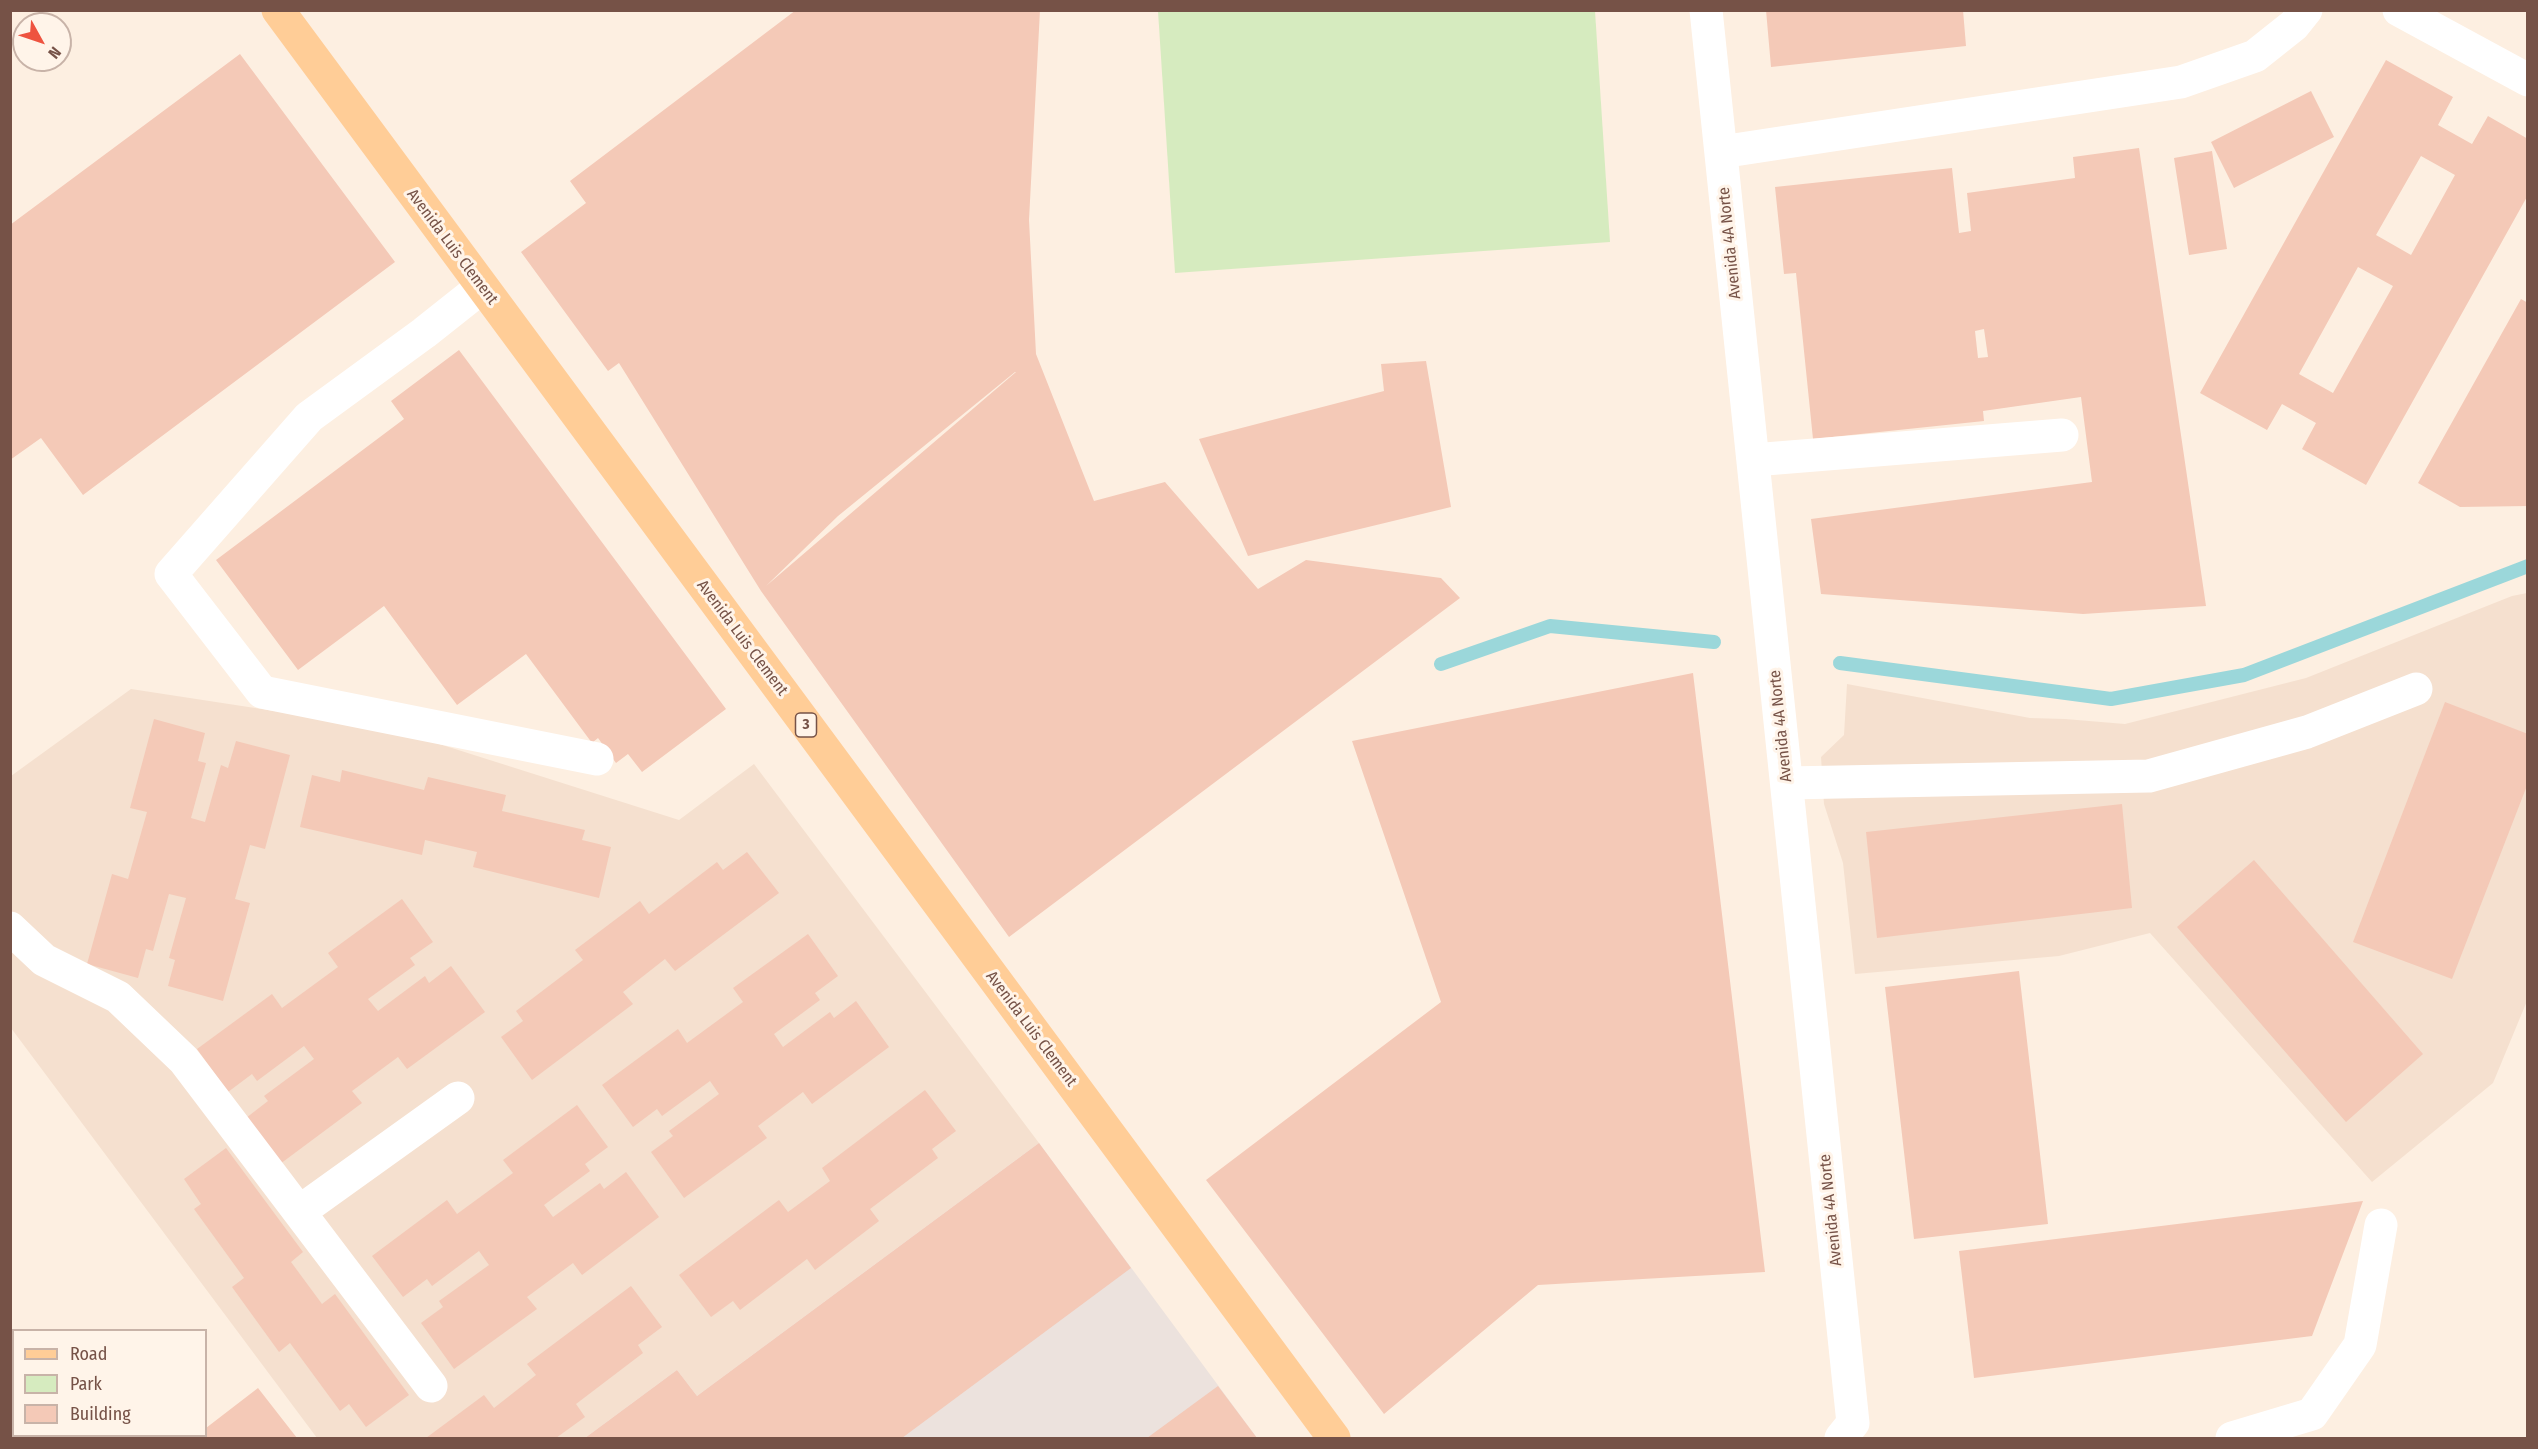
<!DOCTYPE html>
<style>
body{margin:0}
#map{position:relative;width:2538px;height:1449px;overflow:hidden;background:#fdefe1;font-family:"Fira Sans Condensed",sans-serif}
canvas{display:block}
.frame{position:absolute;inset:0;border:12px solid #765247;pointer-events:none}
.legend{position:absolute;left:12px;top:1329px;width:195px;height:108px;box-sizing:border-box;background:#fff4e9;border:2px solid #c8b3a8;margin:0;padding:8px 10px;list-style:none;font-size:18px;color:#765247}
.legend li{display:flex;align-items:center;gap:12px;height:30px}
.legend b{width:30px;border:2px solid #c8b3a8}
.north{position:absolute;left:12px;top:12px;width:60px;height:60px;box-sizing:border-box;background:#fff4e9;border:2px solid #c8b3a8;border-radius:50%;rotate:130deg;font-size:16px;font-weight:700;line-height:24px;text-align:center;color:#765247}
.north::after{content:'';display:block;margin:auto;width:21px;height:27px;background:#ee5340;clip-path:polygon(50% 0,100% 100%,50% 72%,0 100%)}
</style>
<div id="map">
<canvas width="2538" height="1449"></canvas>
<div class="frame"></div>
<ul class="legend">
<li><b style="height:8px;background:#ffcd97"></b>Road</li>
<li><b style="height:16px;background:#d6ebbf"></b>Park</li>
<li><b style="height:16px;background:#f4c9b7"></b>Building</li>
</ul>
<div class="north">N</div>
</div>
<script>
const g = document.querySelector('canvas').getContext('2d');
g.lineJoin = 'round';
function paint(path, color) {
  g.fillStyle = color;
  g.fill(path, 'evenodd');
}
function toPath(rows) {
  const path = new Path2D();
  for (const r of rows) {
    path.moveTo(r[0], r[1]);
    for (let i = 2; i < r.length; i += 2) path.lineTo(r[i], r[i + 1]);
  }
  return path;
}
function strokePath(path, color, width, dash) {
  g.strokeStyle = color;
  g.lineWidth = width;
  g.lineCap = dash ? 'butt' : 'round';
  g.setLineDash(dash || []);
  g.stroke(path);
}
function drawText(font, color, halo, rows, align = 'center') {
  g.font = font + ' "Fira Sans Condensed",sans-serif';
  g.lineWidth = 6;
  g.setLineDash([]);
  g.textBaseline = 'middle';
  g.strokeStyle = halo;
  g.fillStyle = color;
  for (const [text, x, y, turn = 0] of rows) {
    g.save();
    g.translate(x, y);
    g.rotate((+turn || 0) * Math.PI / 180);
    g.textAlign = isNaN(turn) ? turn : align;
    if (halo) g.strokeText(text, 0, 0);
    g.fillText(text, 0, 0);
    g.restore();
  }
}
const residential = toPath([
 [2527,593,2527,1001,2493,1083,2372,1182,2150,933,2059,956,1855,974,1843,863,1824,804,1821,757,1844,735,1847,684,2030,718,2065,719,2125,724,2306,678,2512,596],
 [131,689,392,729,679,820,754,764,1039,1143,697,1396,677,1370,585,1438,317,1438,11,1028,11,776]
]);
const industrial = toPath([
 [1039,1143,1257,1438,585,1438,677,1370,697,1396]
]);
const green = toPath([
 [1158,11,1595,11,1610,242,1175,273]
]);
const stream = toPath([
 [1840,663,2111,699,2244,675,2528,566],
 [1441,664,1550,626,1714,642]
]);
const building = toPath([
 [796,10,1040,10,1029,220,1036,354,1094,501,1165,482,1258,589,1306,560,1441,578,1460,598,1009,937,761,591,619,363,608,371,521,252,586,203,570,181],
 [1015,372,1016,372,766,586,838,516],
 [1766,10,1963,10,1966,46,1771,67],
 [240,54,395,262,83,495,41,438,10,460,10,225],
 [2386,60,2453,97,2438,125,2472,144,2488,116,2528,139,2528,195,2366,485,2302,449,2316,423,2282,404,2267,430,2200,393],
 [2421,156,2455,175,2411,255,2376,235],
 [2358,267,2393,286,2333,393,2299,374],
 [2311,91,2334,137,2234,188,2211,142],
 [2139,148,2206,606,2083,614,1821,594,1811,519,2092,482,2081,397,1983,411,1984,421,1813,439,1796,273,1784,274,1775,187,1952,168,1959,233,1971,231,1967,193,2075,178,2073,157],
 [1984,329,1988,357,1978,358,1975,331],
 [2212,151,2227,249,2189,255,2174,158],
 [2521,299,2528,303,2528,506,2460,507,2418,483],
 [459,350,726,709,642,772,628,754,616,763,598,738,592,743,526,654,457,705,384,606,298,670,216,560,404,419,391,401],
 [1426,361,1451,507,1248,556,1199,439,1384,391,1381,364],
 [1693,673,1765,1272,1538,1285,1384,1414,1206,1180,1441,1002,1352,741],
 [2445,702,2528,734,2528,783,2452,979,2353,942],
 [154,719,205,733,198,761,206,763,191,818,205,822,221,765,228,768,236,741,290,755,265,849,250,845,235,899,250,903,223,1001,168,986,175,960,169,958,186,898,169,894,153,951,146,949,138,978,87,964,112,874,128,879,147,812,130,808],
 [342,770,424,790,428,777,506,795,502,811,585,830,582,840,611,847,599,898,473,867,477,852,425,840,422,855,300,827,312,775,340,782],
 [2122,804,2132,908,1877,938,1866,832],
 [747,852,779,893,675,971,665,959,623,992,633,1004,532,1080,501,1037,523,1021,516,1011,583,960,575,950,640,901,649,914,717,862,723,870],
 [2254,860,2423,1054,2346,1122,2177,927],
 [402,899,433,942,410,958,415,965,368,999,378,1011,425,976,429,983,451,966,485,1012,407,1069,398,1057,352,1091,362,1103,280,1164,246,1118,268,1101,264,1096,314,1059,304,1046,257,1081,252,1074,228,1092,197,1049,272,994,282,1008,338,967,328,953],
 [808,934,838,976,815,993,820,1000,774,1034,783,1047,830,1012,834,1018,856,1001,889,1047,812,1104,803,1092,758,1126,767,1138,684,1198,651,1152,673,1136,669,1131,719,1094,710,1081,662,1116,657,1109,633,1127,602,1085,678,1029,687,1043,743,1002,733,988],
 [2019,971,2048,1224,1914,1239,1885,987],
 [925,1090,956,1131,932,1149,938,1158,870,1209,879,1221,815,1270,807,1259,740,1310,733,1301,711,1317,679,1275,779,1200,788,1212,830,1181,822,1168],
 [577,1105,608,1147,585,1164,590,1171,544,1205,553,1217,600,1183,604,1189,626,1172,659,1217,582,1275,573,1263,527,1297,537,1309,454,1369,421,1323,443,1307,439,1301,489,1265,479,1251,432,1286,427,1279,403,1297,372,1256,447,1200,457,1214,513,1173,503,1160],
 [1039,1143,1131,1268,902,1438,585,1438,677,1370,697,1396],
 [226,1148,303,1252,291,1262,322,1304,335,1294,409,1395,366,1427,349,1404,340,1411,290,1343,279,1352,232,1287,244,1278,194,1209,201,1204,184,1179],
 [2363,1201,2312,1336,1974,1378,1959,1251],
 [631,1286,662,1327,638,1345,643,1353,576,1404,585,1417,556,1438,426,1438,484,1395,494,1408,536,1375,527,1364],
 [1218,1386,1257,1438,1147,1438],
 [258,1388,297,1438,191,1438,195,1436,206,1436,206,1428]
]);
const minor = toPath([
 [1706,10,1853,1423,1841,1438],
 [2399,10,2528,80],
 [1721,152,2181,82,2255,56,2294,25,2306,10],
 [482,287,424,333,309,417,171,574,262,692,597,759],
 [1753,460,2062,435],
 [1787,783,2149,776,2307,732,2416,689],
 [10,928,44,960,118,997,184,1060,431,1386],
 [299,1212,458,1098],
 [2232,1438,2312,1414,2360,1345,2381,1225]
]);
const major = toPath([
 [278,10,1334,1438]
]);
const shields = [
 [806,725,21]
];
const shieldNames = [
 ["3",806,725]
];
const streetNames = [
 ["Avenida 4A Norte",1730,243,-96],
 ["Avenida Luis Clement",452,247,53],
 ["Avenida Luis Clement",742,638,53],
 ["Avenida 4A Norte",1781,726,-96],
 ["Avenida Luis Clement",1031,1029,53],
 ["Avenida 4A Norte",1831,1210,-96]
];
paint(residential, '#f5e0cf');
paint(industrial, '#ece2dd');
paint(green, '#d6ebbf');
strokePath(stream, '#9bd7da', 14);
paint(building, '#f4c9b7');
strokePath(minor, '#fff', 33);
strokePath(major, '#ffcd97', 33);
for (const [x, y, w] of shields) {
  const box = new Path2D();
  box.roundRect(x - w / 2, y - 12, w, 24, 4.5);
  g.fillStyle = '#fff4e9';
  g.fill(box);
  strokePath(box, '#765247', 1.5);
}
drawText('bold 15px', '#765247', null, shieldNames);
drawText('16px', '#765247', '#fff4e9', streetNames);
</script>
